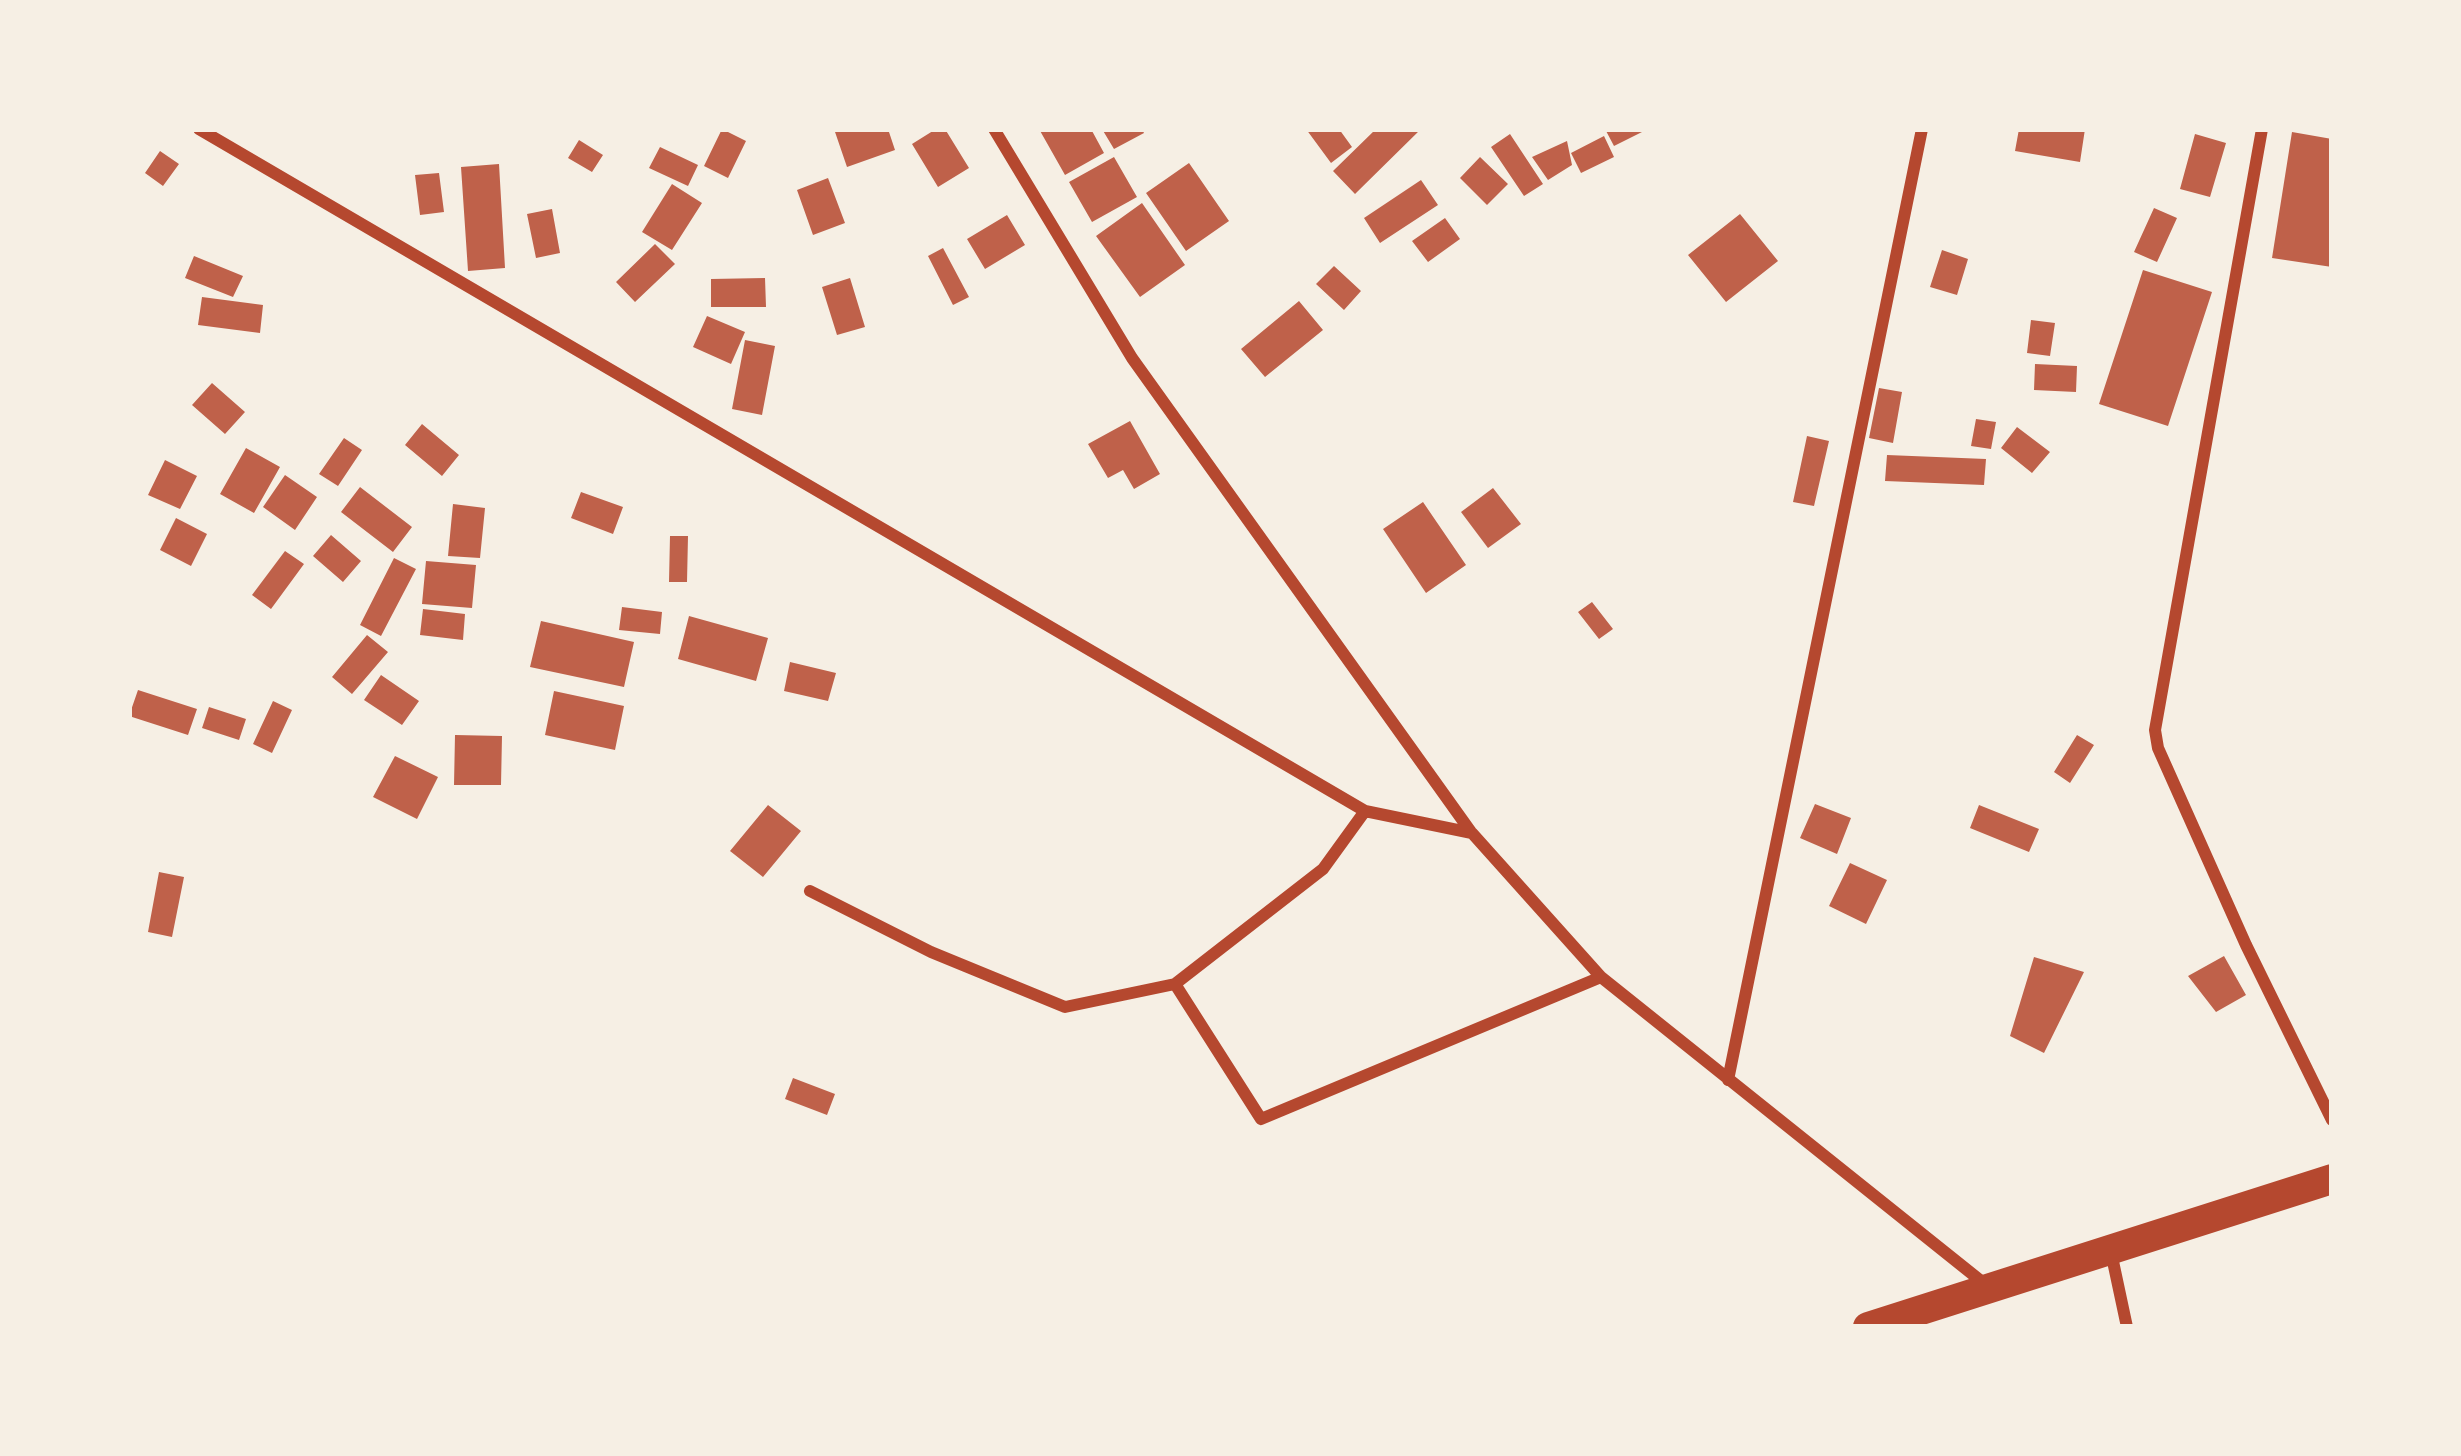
<!DOCTYPE html>
<style>
body{margin:0}
#map{position:relative;width:2461px;height:1456px;overflow:hidden;background:#f6efe4;font-family:"DM Sans",sans-serif}
canvas{display:block}
.frame{position:absolute;inset:0;border:132px solid #f6efe4;pointer-events:none}
</style>
<div id="map">
<canvas width="2461" height="1456"></canvas>
<div class="frame"></div>
</div>
<script>
const g = document.querySelector('canvas').getContext('2d');
g.lineJoin = 'round';
function paint(path, color) {
  g.fillStyle = color;
  g.fill(path, 'evenodd');
}
function toPath(rows) {
  const path = new Path2D();
  for (const r of rows) {
    path.moveTo(r[0], r[1]);
    for (let i = 2; i < r.length; i += 2) path.lineTo(r[i], r[i + 1]);
  }
  return path;
}
function strokePath(path, color, width, dash) {
  g.strokeStyle = color;
  g.lineWidth = width;
  g.lineCap = dash ? 'butt' : 'round';
  g.setLineDash(dash || []);
  g.stroke(path);
}
const building = toPath([
 [722,129,746,141,728,178,704,166],
 [834,129,888,129,895,150,847,167],
 [936,129,945,129,969,168,938,187,912,144],
 [1039,129,1091,129,1104,153,1065,175],
 [1102,129,1142,129,1144,133,1114,149],
 [1306,129,1339,129,1352,147,1331,163],
 [1376,129,1421,129,1355,194,1333,171],
 [1605,129,1648,129,1614,146],
 [2019,129,2085,129,2080,162,2015,151],
 [2292,132,2332,139,2332,267,2272,258],
 [1510,134,1543,184,1524,196,1491,147],
 [2195,134,2226,143,2210,197,2180,189],
 [1604,136,1614,157,1581,173,1571,153],
 [579,140,603,155,592,172,568,158],
 [1567,141,1572,165,1548,180,1532,157],
 [660,147,698,165,688,186,649,168],
 [160,151,179,164,163,186,145,173],
 [1114,157,1137,197,1092,222,1069,182],
 [1480,157,1508,184,1487,205,1460,178],
 [1189,163,1229,221,1186,251,1146,193],
 [499,164,505,268,468,271,461,167],
 [439,173,444,212,420,215,415,175],
 [828,178,845,223,813,235,797,190],
 [1421,180,1438,205,1380,243,1364,218],
 [672,184,702,203,672,250,642,232],
 [1142,203,1185,265,1140,297,1096,236],
 [2154,208,2177,218,2157,262,2134,252],
 [552,209,560,253,536,258,527,214],
 [1740,214,1778,261,1726,302,1688,255],
 [1007,215,1025,245,985,269,967,239],
 [1445,218,1460,239,1428,262,1412,241],
 [655,244,675,264,635,302,616,282],
 [943,248,969,297,953,305,928,256],
 [1942,250,1968,259,1957,295,1930,287],
 [194,256,243,276,233,297,185,278],
 [1334,266,1361,291,1344,310,1316,284],
 [2143,270,2212,292,2168,426,2099,404],
 [765,278,766,307,711,307,711,279],
 [850,278,865,327,837,335,822,287],
 [202,297,263,305,260,333,198,325],
 [1299,301,1323,330,1265,377,1241,349],
 [707,316,745,332,731,364,693,347],
 [2031,320,2055,323,2050,356,2027,353],
 [745,340,775,346,762,415,732,409],
 [2035,364,2077,366,2076,392,2034,390],
 [212,383,245,412,225,434,192,405],
 [1879,388,1902,392,1893,443,1869,438],
 [1976,419,1996,422,1991,449,1971,446],
 [1130,421,1160,474,1134,489,1123,470,1108,478,1088,444],
 [422,424,459,455,442,476,405,445],
 [2017,427,2050,452,2032,473,2001,448],
 [1807,436,1829,441,1814,506,1793,502],
 [344,438,362,450,338,486,319,474],
 [246,448,280,467,254,513,220,494],
 [1887,455,1986,459,1984,485,1885,481],
 [165,460,197,476,180,509,148,495],
 [285,475,317,497,295,530,263,507],
 [360,487,412,527,393,552,341,512],
 [1493,488,1521,524,1488,548,1461,512],
 [581,492,623,507,613,534,571,518],
 [1423,502,1466,565,1426,593,1383,529],
 [453,504,485,508,480,558,448,556],
 [176,518,207,534,191,566,160,550],
 [331,535,361,561,343,582,313,556],
 [670,536,688,536,687,582,669,582],
 [285,551,304,564,271,609,252,595],
 [394,558,416,569,381,636,360,625],
 [426,561,476,565,472,608,422,604],
 [1592,602,1613,629,1599,639,1578,612],
 [622,607,662,612,660,634,619,630],
 [423,609,465,614,463,640,420,635],
 [689,616,768,638,756,681,678,659],
 [541,621,634,642,624,687,530,667],
 [367,635,388,652,352,694,332,677],
 [790,662,836,673,828,701,784,691],
 [381,675,419,701,402,725,364,700],
 [138,690,197,709,188,735,129,716],
 [554,691,624,706,615,750,545,735],
 [273,701,292,710,272,753,253,744],
 [209,707,246,719,239,740,202,728],
 [455,735,502,736,501,785,454,785],
 [2077,735,2094,745,2070,783,2054,772],
 [395,756,438,777,417,819,373,797],
 [1815,804,1851,818,1837,854,1800,838],
 [768,805,801,831,763,877,730,851],
 [1979,805,2039,829,2029,852,1970,828],
 [1850,863,1887,880,1866,924,1829,906],
 [159,872,184,877,172,937,148,932],
 [2224,956,2246,995,2216,1012,2188,976],
 [2034,957,2084,972,2044,1053,2010,1036],
 [793,1078,835,1094,827,1115,785,1099]
]);
const minor = toPath([
 [199,129,1365,811,1472,833,1601,977,1986,1285],
 [994,129,1132,358,1471,832],
 [2262,129,2155,730,2158,748,2246,945,2332,1120],
 [810,891,931,952,1065,1007,1175,984,1261,1119,1601,977],
 [1175,984,1323,869,1365,811],
 [1728,1080,1922,129],
 [2111,1252,2127,1327]
]);
const trunk = toPath([
 [1868,1327,2332,1179]
]);
paint(building, '#bf614a');
strokePath(minor, '#b5482f', 12);
strokePath(trunk, '#b5482f', 30);
</script>
